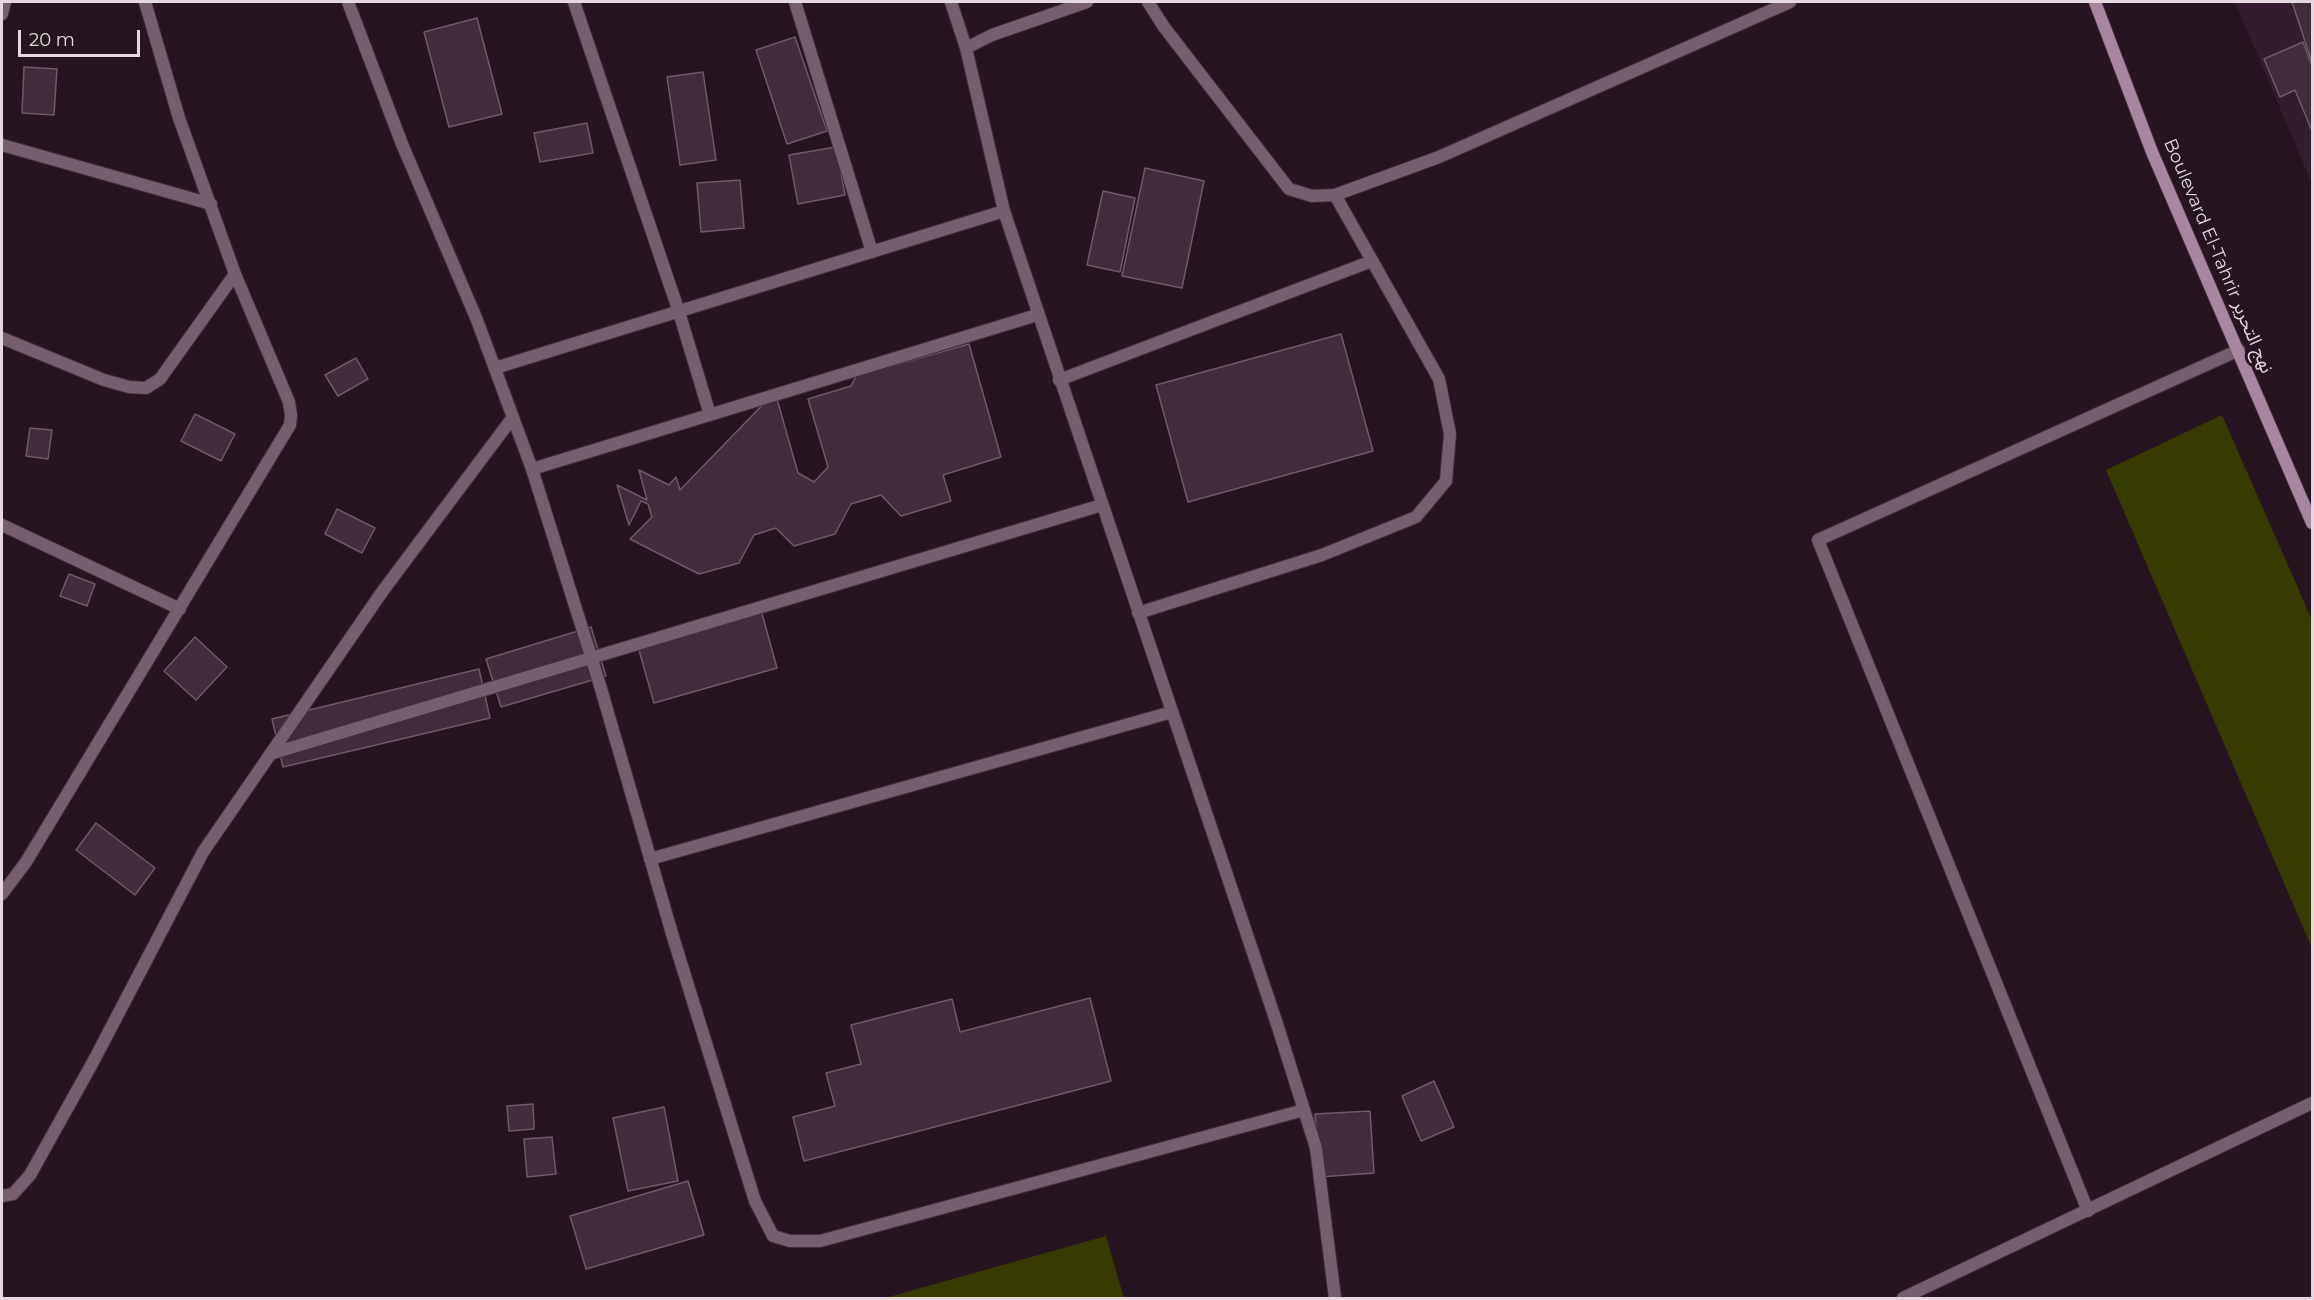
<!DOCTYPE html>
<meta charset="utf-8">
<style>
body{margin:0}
#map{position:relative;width:2314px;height:1300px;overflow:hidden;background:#261421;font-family:Montserrat,sans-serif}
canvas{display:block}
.frame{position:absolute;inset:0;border:3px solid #e5d8e0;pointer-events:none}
.scale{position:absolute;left:18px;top:30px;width:122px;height:27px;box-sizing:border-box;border:3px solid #e5d8e0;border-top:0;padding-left:8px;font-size:18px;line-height:21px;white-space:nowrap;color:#e5d8e0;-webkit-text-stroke:4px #261421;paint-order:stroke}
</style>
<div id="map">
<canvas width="2314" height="1300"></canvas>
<div class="frame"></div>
<div class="scale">20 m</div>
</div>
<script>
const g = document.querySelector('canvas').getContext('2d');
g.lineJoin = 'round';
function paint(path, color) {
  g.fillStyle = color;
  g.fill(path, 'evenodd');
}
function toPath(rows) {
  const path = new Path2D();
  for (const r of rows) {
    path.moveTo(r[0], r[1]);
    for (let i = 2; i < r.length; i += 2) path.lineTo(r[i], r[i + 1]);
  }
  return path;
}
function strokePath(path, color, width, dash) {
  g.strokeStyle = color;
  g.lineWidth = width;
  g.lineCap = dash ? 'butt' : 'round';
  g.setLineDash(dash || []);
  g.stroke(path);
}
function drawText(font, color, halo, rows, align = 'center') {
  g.font = font + ' Montserrat,"Noto Sans Arabic",sans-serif';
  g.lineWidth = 6;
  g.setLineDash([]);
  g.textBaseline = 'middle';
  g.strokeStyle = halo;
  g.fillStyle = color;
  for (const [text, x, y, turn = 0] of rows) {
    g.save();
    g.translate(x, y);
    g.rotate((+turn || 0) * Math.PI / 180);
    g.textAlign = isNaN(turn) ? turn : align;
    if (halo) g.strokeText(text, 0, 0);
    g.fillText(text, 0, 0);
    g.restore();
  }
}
const built = toPath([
 [2235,2,2312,2,2312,184]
]);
const green = toPath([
 [2222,415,2312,620,2312,948,2106,470],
 [1106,1236,1124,1298,885,1298]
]);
const building = toPath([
 [2292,2,2312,2,2312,62,2292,2],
 [477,18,502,114,449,127,424,32,477,18],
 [795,37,827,131,787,144,756,50,795,37],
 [2303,42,2312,66,2312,131,2295,90,2280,97,2264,59,2303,42],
 [24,67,57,69,54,115,22,113,24,67],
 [703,72,716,160,680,165,667,77,703,72],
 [587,123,593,153,540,162,534,133,587,123],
 [836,147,845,195,798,204,789,155,836,147],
 [1145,168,1204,181,1182,288,1122,276,1145,168],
 [740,180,744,228,701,232,697,183,740,180],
 [1103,191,1135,198,1120,272,1087,265,1103,191],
 [1341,334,1373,451,1188,502,1156,385,1341,334],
 [969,344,1001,457,943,475,951,501,901,516,881,495,851,504,835,534,794,546,776,528,754,535,739,563,699,574,630,539,652,517,648,504,641,501,629,525,617,485,647,500,639,470,669,485,676,477,680,490,775,392,798,473,814,482,828,467,808,399,851,386,856,376,969,344],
 [356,358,368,379,338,396,325,375,356,358],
 [195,414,235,434,221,461,181,441,195,414],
 [30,428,52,430,48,459,26,456,30,428],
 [337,509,375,528,362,553,325,534,337,509],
 [69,574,95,584,87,606,60,596,69,574],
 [759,603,777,668,654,703,637,643,689,628,687,623,759,603],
 [591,627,606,676,501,707,486,659,591,627],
 [195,637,227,667,196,700,164,671,195,637],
 [479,669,490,718,283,767,272,719,479,669],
 [96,823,155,868,135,895,76,850,96,823],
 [1090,998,1111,1081,804,1161,793,1117,835,1106,826,1073,861,1064,851,1025,952,999,960,1032,1090,998],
 [1434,1081,1454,1127,1421,1141,1402,1096,1434,1081],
 [533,1104,534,1129,509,1131,507,1106,533,1104],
 [664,1107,678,1181,628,1191,613,1118,664,1107],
 [1370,1111,1374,1173,1319,1177,1315,1114,1370,1111],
 [552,1137,556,1174,527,1177,524,1139,552,1137],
 [688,1181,704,1235,586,1269,570,1216,688,1181]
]);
const service = toPath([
 [2088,1211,1818,540,2239,350]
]);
const minor = toPath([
 [348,2,402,144,477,320,532,469,599,682,673,937,755,1201,773,1236,790,1241,820,1241,1304,1110],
 [574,2,679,312,710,415],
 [795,2,872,252],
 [951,2,966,48],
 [1087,2,992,35,966,48,1004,211,1277,1024,1316,1148,1335,1298],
 [1148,2,1164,27,1289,189,1312,196,1335,195,1439,157,1790,2],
 [2,14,5,2],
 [2,145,211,204],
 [2,338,104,380,129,387,146,388,160,379,235,274],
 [495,368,1004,211],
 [1059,380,1372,261],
 [532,469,1037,315],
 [2,525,180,609],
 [1138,613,1322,555,1416,517,1446,481,1450,434,1439,379,1335,195],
 [270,754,1102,505],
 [650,859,1172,712],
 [2,894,26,862,290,425,291,415,289,402,235,274,179,118,145,2],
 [2,1196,13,1194,30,1175,93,1062,203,852,382,592,513,417],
 [1903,1298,2312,1103]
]);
const secondary = toPath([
 [2095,2,2152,152,2312,523]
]);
const streetNames = [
 ["Boulevard El-Tahrir نهج التحرير",2218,256,67]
];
paint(built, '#331c2d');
paint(green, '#373b00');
paint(building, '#402c3a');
strokePath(building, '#6e5968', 1.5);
strokePath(service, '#412f3c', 14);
strokePath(minor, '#412f3c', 14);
strokePath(secondary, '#412f3c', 14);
strokePath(service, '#755f6e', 12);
strokePath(minor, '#755f6e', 12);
strokePath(secondary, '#a9869f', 12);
drawText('18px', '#e5d8e0', '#261421', streetNames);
</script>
